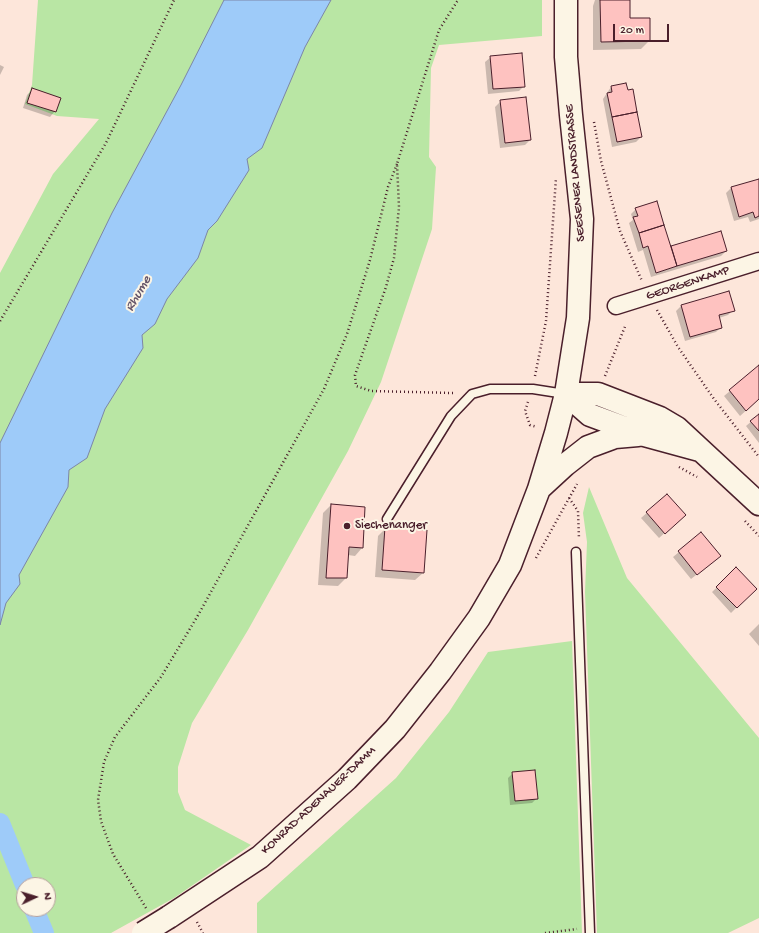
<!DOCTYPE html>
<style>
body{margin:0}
#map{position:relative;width:759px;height:933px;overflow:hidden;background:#fde6da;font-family:"Gochi Hand",sans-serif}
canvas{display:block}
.north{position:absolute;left:16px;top:877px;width:40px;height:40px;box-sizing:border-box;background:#fcf5e5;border:1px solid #b59f9b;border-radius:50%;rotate:86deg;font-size:11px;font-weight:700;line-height:16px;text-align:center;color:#4a1f2b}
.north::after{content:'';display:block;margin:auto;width:14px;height:18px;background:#4a1f2b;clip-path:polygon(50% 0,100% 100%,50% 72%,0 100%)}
.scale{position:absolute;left:613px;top:24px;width:56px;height:18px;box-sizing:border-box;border:2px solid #4a1f2b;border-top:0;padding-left:5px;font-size:12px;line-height:14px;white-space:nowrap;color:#4a1f2b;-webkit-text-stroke:3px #fcf5e5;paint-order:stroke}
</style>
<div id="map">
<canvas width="759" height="933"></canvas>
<div class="north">N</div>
<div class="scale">20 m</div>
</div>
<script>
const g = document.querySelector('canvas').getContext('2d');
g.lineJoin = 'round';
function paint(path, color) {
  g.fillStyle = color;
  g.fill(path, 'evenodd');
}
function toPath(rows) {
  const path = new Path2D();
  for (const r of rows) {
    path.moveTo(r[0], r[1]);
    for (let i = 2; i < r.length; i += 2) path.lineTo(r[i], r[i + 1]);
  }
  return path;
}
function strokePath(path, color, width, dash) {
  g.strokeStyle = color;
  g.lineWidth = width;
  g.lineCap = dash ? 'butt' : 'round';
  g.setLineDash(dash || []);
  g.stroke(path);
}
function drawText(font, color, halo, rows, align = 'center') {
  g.font = font + ' "Gochi Hand",sans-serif';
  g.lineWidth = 4;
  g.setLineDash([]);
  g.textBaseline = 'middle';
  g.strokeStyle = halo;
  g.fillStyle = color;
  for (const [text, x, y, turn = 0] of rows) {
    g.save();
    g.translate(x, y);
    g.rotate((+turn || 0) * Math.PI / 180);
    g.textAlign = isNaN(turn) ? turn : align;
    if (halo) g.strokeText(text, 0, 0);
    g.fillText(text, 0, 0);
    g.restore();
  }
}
const green = toPath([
 [38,0,542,0,542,36,439,45,431,68,429,157,436,167,432,229,381,382,348,451,248,630,192,723,178,767,178,792,185,810,251,845,174,898,111,933,0,933,0,273,53,174,99,119,57,116,25,104,32,85],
 [24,885,48,885,48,909,24,909],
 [589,487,627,578,759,738,759,918,728,933,597,933,585,592,587,542,583,513],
 [572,641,582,933,257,933,257,903,396,778,449,712,488,652]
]);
const water = toPath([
 [224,0,331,0,305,47,262,148,247,159,249,170,217,221,208,230,198,258,167,299,155,324,142,335,143,348,105,409,87,458,69,470,68,487,19,575,20,584,6,603,0,625,0,443,112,213,181,85,224,0]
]);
const shadow = toPath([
 [595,0,629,0,629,19,649,41,641,49,593,50,593,6],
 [491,57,524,86,519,91,488,94,485,62],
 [0,65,4,67,0,75],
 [611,87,641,137,636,142,612,147,603,99],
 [32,90,55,111,50,117,23,108,27,95],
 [501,101,530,140,525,145,500,148,495,107],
 [759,180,759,219,750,222,748,217,734,221,726,193,731,188],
 [636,209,670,247,721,232,726,251,721,256,651,277,643,250,638,252,629,223,633,220,631,214],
 [681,306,733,310,728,315,719,318,721,327,716,332,685,341,676,311],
 [759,367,759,399,740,416,724,396],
 [759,415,759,443,746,426],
 [667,495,679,520,659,538,641,518],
 [331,505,362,548,355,556,348,555,346,578,338,586,318,585,323,513],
 [386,528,423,573,415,580,375,577,378,536],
 [701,534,714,561,691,579,673,557],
 [736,569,755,589,731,613,712,592],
 [759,624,759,646,749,634],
 [513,773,537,798,532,803,510,805,508,778]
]);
const canal = toPath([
 [0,823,25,885],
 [34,909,44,933]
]);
const building = toPath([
 [600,0,630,0,630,18,650,18,650,41,601,42,600,0],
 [522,53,525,87,493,89,490,56,522,53],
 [626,83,628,90,633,89,637,112,612,117,607,93,612,92,611,86,626,83],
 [32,88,61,98,56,112,27,103,32,88],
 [526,97,531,140,505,143,500,100,526,97],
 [637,112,642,137,617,142,612,117,637,112],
 [759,179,759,216,755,218,753,212,739,217,731,187,759,179],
 [657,201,664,225,639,233,633,217,638,216,635,208,657,201],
 [664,225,677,266,656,273,648,246,643,248,639,233,664,225],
 [721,231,727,251,677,266,671,246,721,231],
 [729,291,735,311,719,315,722,328,690,337,681,305,729,291],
 [759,365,759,399,746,411,729,390,759,365],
 [759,414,759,431,750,421,759,414],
 [667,494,686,515,665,534,646,512,667,494],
 [331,504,365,507,363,548,349,547,347,578,326,578,331,504],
 [385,527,427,530,424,573,382,570,385,527],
 [701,532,721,556,697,575,678,551,701,532],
 [736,567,757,589,737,608,716,587,736,567],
 [535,770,538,799,515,801,512,772,535,770]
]);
const path = toPath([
 [594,122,601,161,620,231,642,281],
 [657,310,678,347,714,399,759,457],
 [0,321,106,143,174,0],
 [535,376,546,321,556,178],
 [605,376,626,324],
 [453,393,371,391,356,386,355,375,386,287,394,258,399,207,397,164,439,30,458,0],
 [528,402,525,411,530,425,537,427],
 [679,467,697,477],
 [569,498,578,511,579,539],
 [745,521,759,536],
 [536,558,577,484],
 [146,908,113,854,101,821,98,800,104,762,115,737,161,677,197,617,324,389,347,334,370,260,388,187,397,164],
 [197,922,203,933],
 [545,933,577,929]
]);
const service = toPath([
 [387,519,451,416,472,394,490,389,533,389,565,394],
 [576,552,590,933]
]);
const minor = toPath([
 [616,306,759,261]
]);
const primary = toPath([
 [566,394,598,394,660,418,677,428,759,504],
 [566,394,590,415,644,435,699,450],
 [540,488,565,465,588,447,615,437,638,435],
 [169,917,260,857,347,779,395,729,440,672,479,618,510,565,539,489,556,433,566,394,578,318,582,219,571,115,566,57,566,0]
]);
const primaryBridge = toPath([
 [143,933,169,917]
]);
const markers = [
 [347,526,4,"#4a1f2b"]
];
const streetNames = [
 ["SEESENER LANDSTRASSE",576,173,-95],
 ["GEORGENKAMP",688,284,-18],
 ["KONRAD-ADENAUER-DAMM",319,801,-43]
];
const poiNames = [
 ["Siechenanger",355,526]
];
const waterNames = [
 ["Rhume",139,294,-60]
];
paint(green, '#b9e6a4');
paint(water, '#9ecbf9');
strokePath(water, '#7c86a7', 1);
paint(shadow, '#0003');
strokePath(canal, '#9ecbf9', 20);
paint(building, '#fec2c0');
strokePath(building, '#4a1f2b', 1);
strokePath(service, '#4a1f2b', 11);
strokePath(minor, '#4a1f2b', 19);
strokePath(primary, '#4a1f2b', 25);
strokePath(path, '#4a1f2b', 2.5, [1, 3]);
strokePath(service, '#fcf5e5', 8);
strokePath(minor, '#fcf5e5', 16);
strokePath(primary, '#fcf5e5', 22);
strokePath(primaryBridge, '#4a1f2b', 25, []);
strokePath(primaryBridge, '#fcf5e5', 22);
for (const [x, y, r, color] of markers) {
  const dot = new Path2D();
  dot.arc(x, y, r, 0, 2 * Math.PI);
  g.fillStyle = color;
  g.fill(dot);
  strokePath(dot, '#fcf5e5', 1.5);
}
drawText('13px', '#4a1f2b', '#fcf5e5', streetNames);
drawText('13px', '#4a1f2b', '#fcf5e5', poiNames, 'left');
drawText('italic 14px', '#635369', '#fcf5e5', waterNames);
</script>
